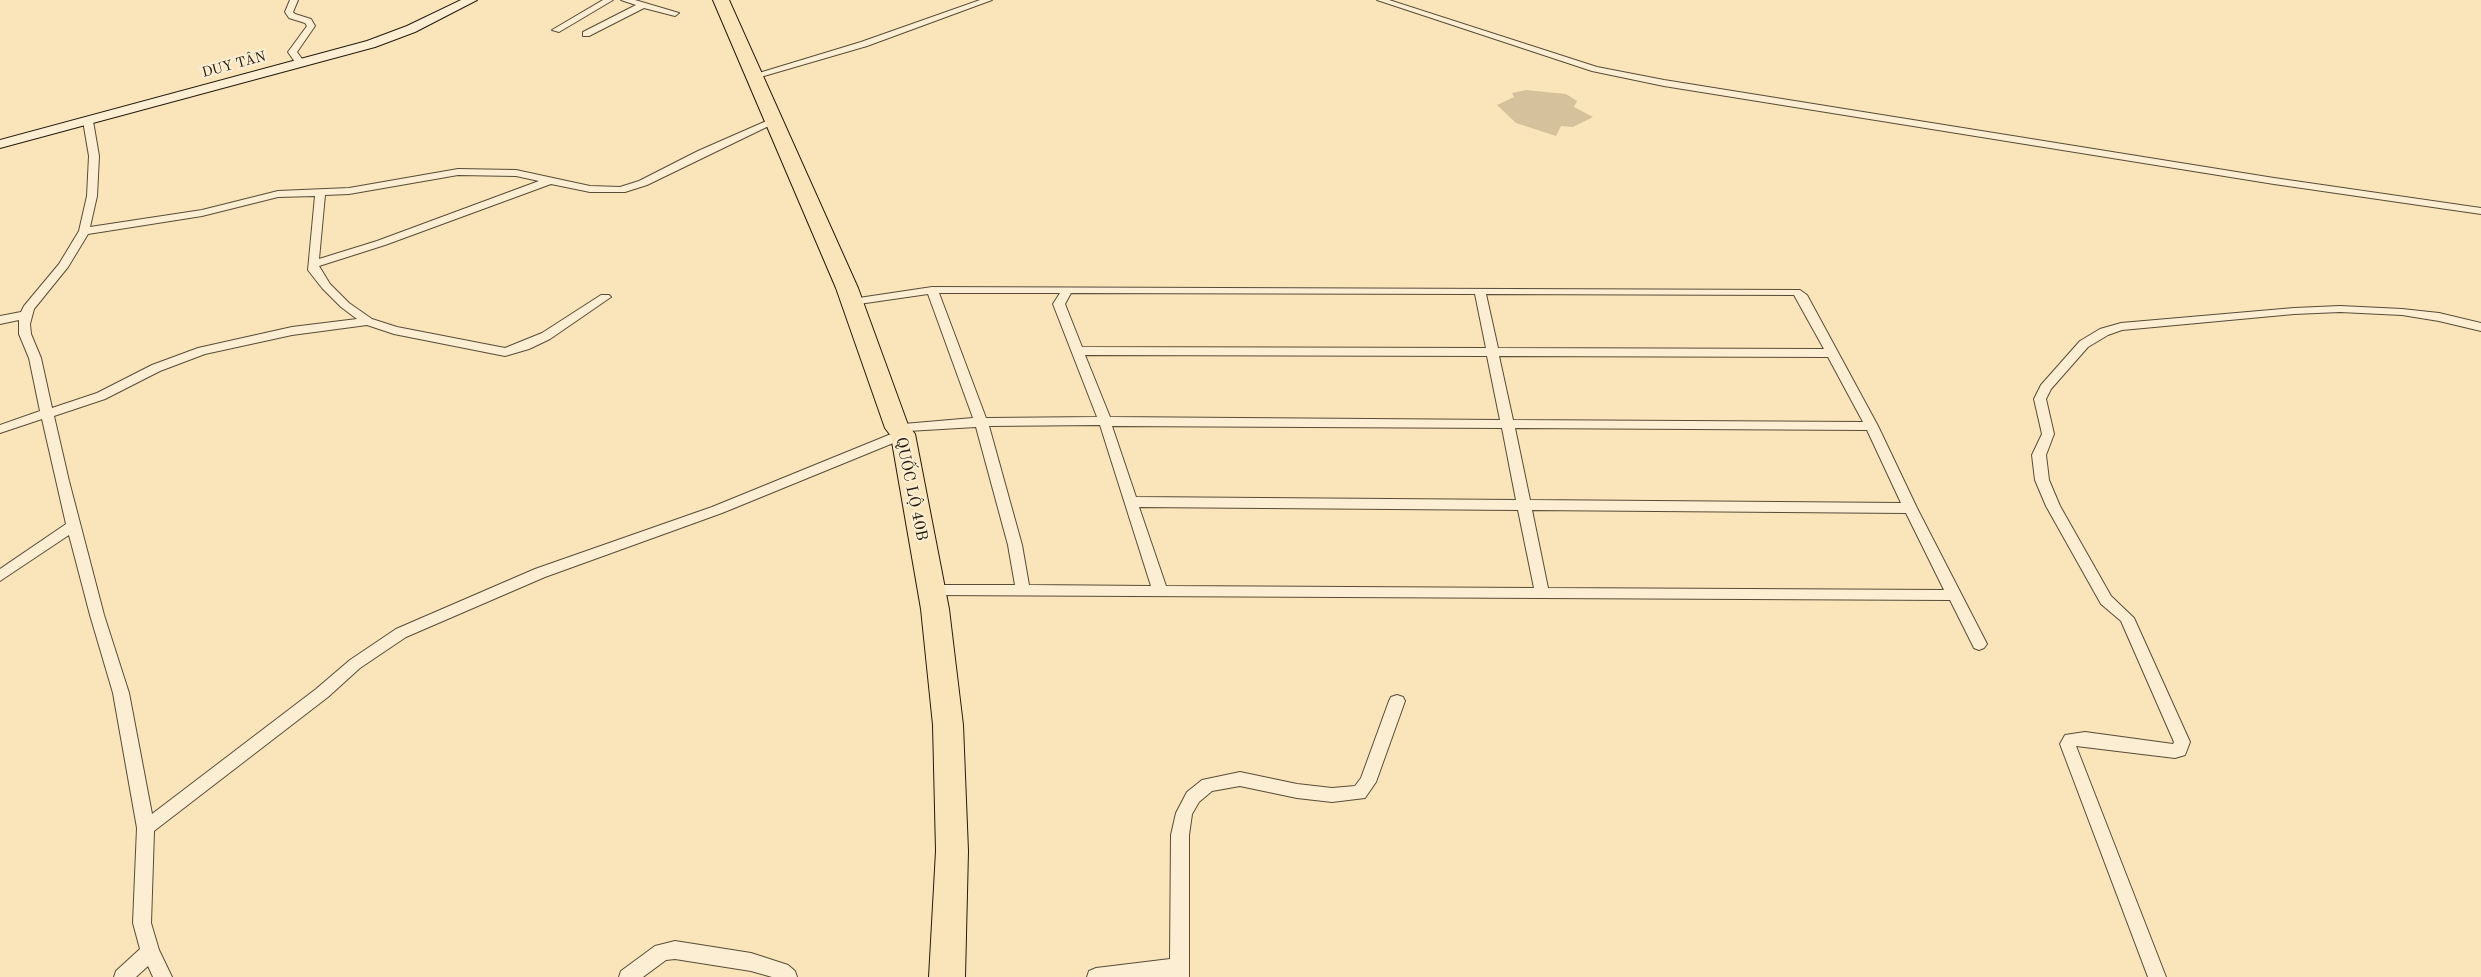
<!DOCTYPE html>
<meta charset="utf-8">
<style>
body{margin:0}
canvas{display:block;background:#f9e5b9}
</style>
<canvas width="2481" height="977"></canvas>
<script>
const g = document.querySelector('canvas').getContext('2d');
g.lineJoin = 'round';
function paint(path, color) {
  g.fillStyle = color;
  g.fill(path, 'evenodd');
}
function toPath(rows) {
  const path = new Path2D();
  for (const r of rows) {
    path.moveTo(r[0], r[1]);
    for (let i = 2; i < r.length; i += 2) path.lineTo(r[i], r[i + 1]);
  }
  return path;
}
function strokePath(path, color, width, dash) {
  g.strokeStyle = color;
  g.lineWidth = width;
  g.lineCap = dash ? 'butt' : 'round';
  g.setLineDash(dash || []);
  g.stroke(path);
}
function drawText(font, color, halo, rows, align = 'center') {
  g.font = font + ' "Old Standard TT",serif';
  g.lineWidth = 4.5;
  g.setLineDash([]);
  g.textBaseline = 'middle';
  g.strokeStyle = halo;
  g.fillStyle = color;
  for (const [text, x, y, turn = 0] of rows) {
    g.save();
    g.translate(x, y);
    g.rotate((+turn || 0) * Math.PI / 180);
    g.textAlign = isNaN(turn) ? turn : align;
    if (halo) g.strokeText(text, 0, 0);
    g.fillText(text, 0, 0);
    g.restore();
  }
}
const green = toPath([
 [1526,90,1566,94,1577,101,1574,107,1593,117,1573,127,1561,126,1556,136,1516,123,1497,105,1514,97,1512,93]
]);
const street = toPath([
 [290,0,298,0,293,12,295,14,311,19,315,26,297,52,305,63,300,66,297,65,288,52,307,26,305,23,289,18,285,12,290,0],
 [603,0,613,0,559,32,552,30,603,0],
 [621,0,635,0,679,13,675,16,644,8,589,36,583,36,583,32,636,5,621,0],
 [980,0,992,0,867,46,757,78,749,76,861,42,980,0],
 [1377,0,1389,0,1597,67,1664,80,2274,178,2481,208,2481,214,2274,184,1664,86,1592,71,1377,0],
 [88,118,93,121,99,156,97,196,90,227,202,210,278,191,349,188,458,169,516,170,590,186,620,187,639,181,698,151,771,119,779,121,647,185,625,192,590,192,551,184,385,245,319,266,330,284,349,303,372,319,397,327,505,348,542,333,601,295,609,295,611,297,550,339,529,349,505,356,394,334,367,325,292,335,205,354,160,371,105,399,54,416,69,481,104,615,129,693,152,814,316,689,350,660,396,629,535,569,712,507,896,432,891,428,892,425,973,418,928,294,852,305,846,302,852,299,932,287,1800,290,1807,295,1878,426,1917,508,1987,644,1984,648,1979,650,1974,648,1950,600,931,595,926,594,924,590,926,586,931,585,1015,585,1008,545,976,427,908,431,909,434,908,437,722,513,545,577,406,637,360,668,328,697,154,831,151,923,159,950,172,977,153,977,148,966,136,977,114,977,116,971,140,949,133,923,137,828,113,693,90,615,69,535,0,581,0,569,66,524,42,419,0,433,0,425,40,411,29,358,19,334,19,320,0,324,0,316,21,312,24,306,59,264,79,231,87,196,89,156,83,121,88,118],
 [458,175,516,176,539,181,377,241,319,259,325,195,349,194,458,175],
 [315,196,308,270,322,288,341,307,357,319,292,327,198,348,152,365,97,393,52,408,41,358,31,334,30,324,34,309,68,267,88,234,202,216,278,197,315,196],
 [939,293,1060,293,1053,304,1097,417,986,418,939,293],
 [1071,293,1475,294,1486,348,1082,347,1065,304,1071,293],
 [1486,294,1794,295,1824,349,1498,348,1486,294],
 [1085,355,1487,356,1500,420,1110,417,1085,355],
 [1499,356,1828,357,1863,422,1513,420,1499,356],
 [1100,425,1151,586,1029,585,1022,545,989,426,1100,425],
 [1112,426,1502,428,1516,500,1136,497,1112,426],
 [1515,428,1867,430,1901,503,1530,500,1515,428],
 [1139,507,1518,510,1534,588,1166,586,1139,507],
 [1532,510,1906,513,1944,590,1548,588,1532,510],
 [2340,306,2402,309,2439,313,2481,323,2481,331,2439,321,2402,315,2340,312,2294,314,2122,330,2108,335,2088,347,2051,389,2046,399,2054,434,2046,455,2049,480,2060,506,2111,596,2134,618,2190,742,2185,755,2175,758,2076,746,2166,977,2148,977,2060,744,2065,735,2085,732,2173,744,2174,742,2121,621,2101,604,2046,506,2035,480,2032,455,2042,434,2034,399,2041,385,2080,341,2100,329,2121,323,2294,308,2340,306],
 [1397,695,1403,697,1405,701,1376,782,1365,798,1332,802,1297,798,1240,786,1212,791,1199,802,1192,814,1189,835,1189,977,1087,977,1089,971,1096,968,1170,959,1171,835,1176,813,1187,792,1202,780,1240,772,1297,784,1332,788,1355,786,1361,778,1389,701,1391,697,1397,695],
 [675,941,751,953,788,965,795,971,797,977,772,977,751,971,675,959,666,960,643,977,619,977,621,971,655,946,675,941]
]);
const secondary = toPath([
 [461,0,477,0,415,32,375,47,0,148,0,140,367,41,407,26,461,0]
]);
const highway = toPath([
 [713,0,729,0,858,288,908,425,915,434,949,609,963,725,968,851,965,977,929,977,936,851,933,725,921,609,891,436,885,428,836,288,713,0]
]);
const farStreetnames = [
 ["DUY TÂN",234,65,-15]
];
const streetNames = [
 ["QUỐC LỘ 40B",911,489,78]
];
paint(green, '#d5c29c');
strokePath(street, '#594c37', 2);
strokePath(secondary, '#24190c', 2);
strokePath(highway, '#24190c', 2);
paint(street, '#fbeed2');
paint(secondary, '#fbeed2');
paint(highway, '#f9e5b9');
drawText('14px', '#24190c', '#fbeed2', farStreetnames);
drawText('16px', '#24190c', '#fbeed2', streetNames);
</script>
